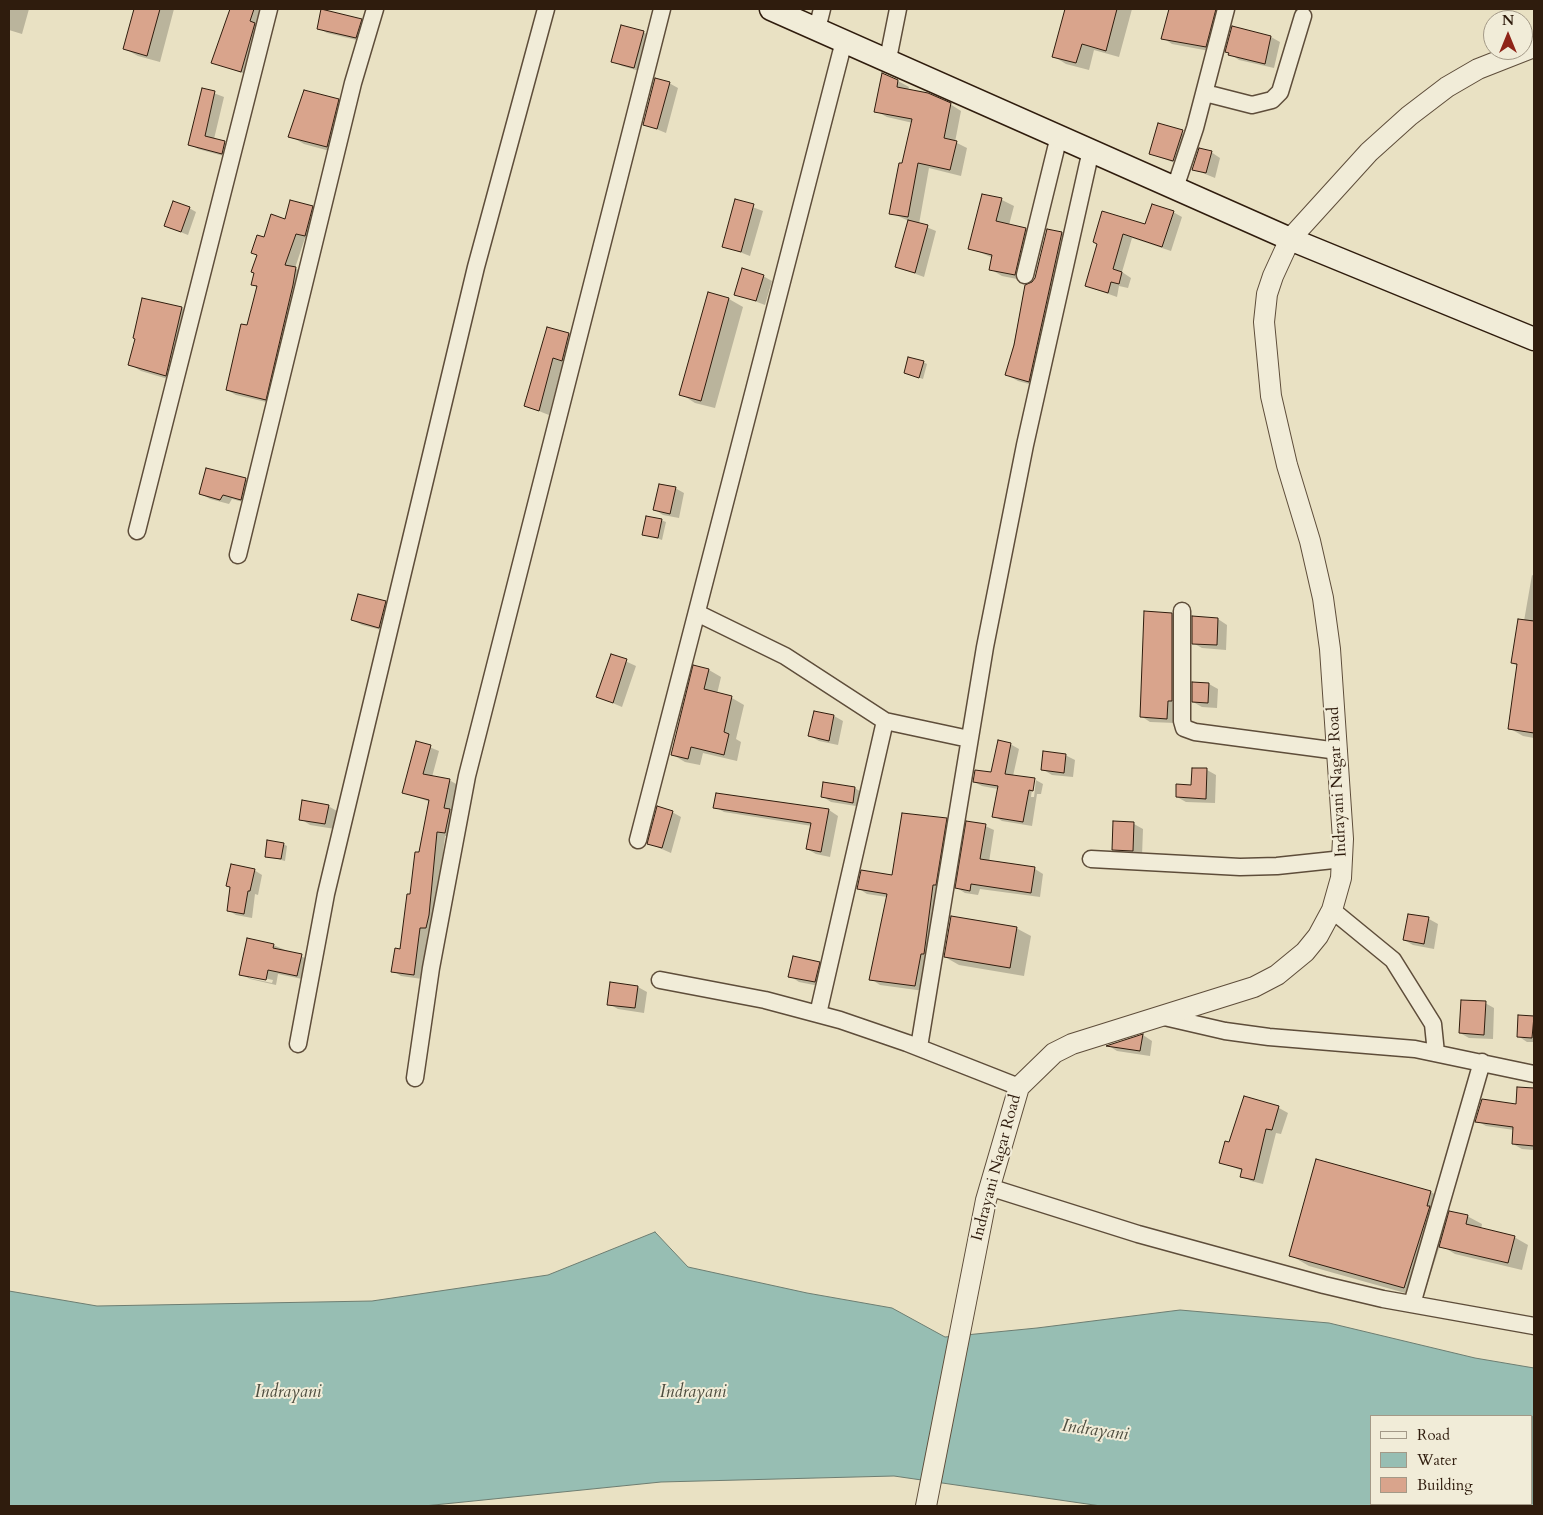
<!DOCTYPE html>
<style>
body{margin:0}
#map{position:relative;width:1543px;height:1515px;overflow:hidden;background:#e9e1c3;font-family:Cardo,serif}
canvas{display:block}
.frame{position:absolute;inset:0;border:10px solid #2f1c0d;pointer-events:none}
.legend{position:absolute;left:1370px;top:1415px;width:162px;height:90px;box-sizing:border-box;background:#f1ecd8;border:1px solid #a39987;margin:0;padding:6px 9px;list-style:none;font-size:15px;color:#2f1c0d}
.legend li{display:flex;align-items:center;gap:10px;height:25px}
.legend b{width:25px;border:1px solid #a39987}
.north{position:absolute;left:1483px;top:10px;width:50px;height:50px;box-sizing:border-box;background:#f1ecd8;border:1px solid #a39987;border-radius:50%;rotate:0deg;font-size:14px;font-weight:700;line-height:20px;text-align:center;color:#2f1c0d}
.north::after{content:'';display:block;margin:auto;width:18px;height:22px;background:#8f2418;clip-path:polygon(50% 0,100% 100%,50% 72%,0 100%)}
</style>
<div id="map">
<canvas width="1543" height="1515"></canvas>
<div class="frame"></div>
<ul class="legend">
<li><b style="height:6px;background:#f1ecd8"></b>Road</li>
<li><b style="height:14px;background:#97beb3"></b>Water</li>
<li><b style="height:14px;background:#d9a48c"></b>Building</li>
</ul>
<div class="north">N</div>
</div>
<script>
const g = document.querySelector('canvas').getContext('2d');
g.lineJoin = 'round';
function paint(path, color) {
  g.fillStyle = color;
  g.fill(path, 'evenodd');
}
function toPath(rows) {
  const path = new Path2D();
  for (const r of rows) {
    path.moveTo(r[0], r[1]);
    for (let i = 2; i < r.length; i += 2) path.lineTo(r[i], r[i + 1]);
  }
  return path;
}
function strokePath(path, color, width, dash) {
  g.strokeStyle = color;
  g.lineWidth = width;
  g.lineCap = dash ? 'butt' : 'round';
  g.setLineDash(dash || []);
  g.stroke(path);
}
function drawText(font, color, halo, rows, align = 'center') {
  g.font = font + ' Cardo,serif';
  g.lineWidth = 4;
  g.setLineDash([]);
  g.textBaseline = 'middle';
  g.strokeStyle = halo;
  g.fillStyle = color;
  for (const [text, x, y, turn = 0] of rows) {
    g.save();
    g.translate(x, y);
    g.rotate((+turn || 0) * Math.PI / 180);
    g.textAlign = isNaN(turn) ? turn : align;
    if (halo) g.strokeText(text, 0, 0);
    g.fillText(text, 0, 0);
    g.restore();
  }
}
const water = toPath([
 [655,1232,688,1267,807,1293,892,1308,945,1337,1037,1328,1180,1310,1329,1323,1475,1358,1534,1368,1534,1506,1101,1506,894,1476,661,1482,424,1506,9,1506,9,1291,97,1306,372,1301,548,1275,655,1232],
 [1372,1416,1532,1416,1532,1504,1372,1504,1372,1416]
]);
const shadow = toPath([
 [9,9,29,9,22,34,9,30],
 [135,9,174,9,160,62,138,56,125,49],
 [231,9,264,9,250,76,213,62],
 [1067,9,1132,9,1119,57,1094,50,1089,70,1066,64,1053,56],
 [1170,9,1215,9,1225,14,1215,52,1172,44,1163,38],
 [361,20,370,25,365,42,327,33,318,28],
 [643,32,652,37,643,72,622,66,612,61],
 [1271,37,1280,42,1274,68,1239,60,1227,52],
 [898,81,909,87,908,90,950,104,961,111,955,142,967,148,961,176,929,168,919,224,936,231,924,277,897,267,909,221,891,213,913,123,887,117,876,111],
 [669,83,678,88,666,133,644,124],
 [203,89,224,97,214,139,234,147,231,158,198,149,189,144],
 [338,100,353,108,341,154,304,144,290,136,296,112],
 [1159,125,1192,137,1183,166,1151,154],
 [1211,152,1220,158,1215,178,1193,169],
 [983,195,1002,200,1014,206,1009,225,1026,229,1038,236,1027,281,1002,276,990,269,993,258,970,248],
 [736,201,763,211,750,256,724,246],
 [312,207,321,212,314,240,305,238,295,268,304,273,275,404,236,395,227,390,258,288,252,284,265,239,286,220],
 [189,208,196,212,188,235,165,226],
 [1173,212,1182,217,1171,251,1132,238,1122,272,1131,278,1128,288,1119,286,1117,297,1086,286,1099,244,1095,242,1146,226],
 [1047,231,1062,233,1073,240,1040,387,1018,381,1007,375,1026,286,1033,283,1036,278],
 [763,276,772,281,765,305,736,294],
 [709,293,729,299,743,307,715,408,695,403,681,394],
 [182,308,194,315,178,382,141,371,129,364],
 [548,329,569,334,578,339,571,365,563,363,549,415,526,406],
 [923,362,927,364,923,379,905,373],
 [207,470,246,480,255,485,250,504,232,499,229,504,210,499,201,494],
 [675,488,684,493,679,518,663,515,654,509],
 [661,520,666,522,662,540,644,534],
 [1532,575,1534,576,1534,738,1523,736,1509,728,1518,666,1512,663,1524,621],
 [385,602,394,607,389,632,362,625,352,620],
 [1172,614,1181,620,1176,723,1150,722,1141,716],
 [1218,619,1227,625,1226,650,1202,648,1193,643],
 [612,655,636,666,622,707,598,697],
 [694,667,709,670,721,677,717,694,732,698,744,705,736,739,741,742,737,761,703,753,700,765,685,762,673,755],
 [1193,683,1209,684,1218,689,1217,708,1202,707,1193,702],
 [815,712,834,716,843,721,838,745,819,741,810,736],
 [417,742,439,751,432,777,449,780,458,785,453,837,445,836,434,932,428,932,422,979,401,976,393,971,401,950,430,802,403,792],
 [1010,744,1019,749,1013,776,1034,779,1043,784,1041,794,1037,794,1032,826,1002,821,994,816,998,789,982,786,974,782,992,773],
 [1033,780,1036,780,1034,797,1031,797],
 [1065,755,1075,760,1073,777,1052,775,1042,769],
 [1193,769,1207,770,1216,775,1215,803,1186,802,1177,797,1193,786],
 [824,783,855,788,864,794,862,807,831,802,822,796],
 [328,806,337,811,335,829,310,825,301,819],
 [715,807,829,810,838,816,830,857,816,854,807,849,812,826,724,812],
 [672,812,681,817,671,853,648,843],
 [946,819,955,824,924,991,880,985,871,979,887,897,867,894,858,888,893,877],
 [1114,822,1134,824,1143,829,1142,856,1122,855,1113,849],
 [985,826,994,830,989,862,1035,869,1043,874,1040,897,980,889,978,895,965,893,957,888],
 [283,844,287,846,285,861,267,856],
 [254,870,262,875,258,895,255,894,252,918,236,915,228,910],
 [1409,915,1429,919,1438,924,1434,949,1413,945,1404,940],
 [1016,928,1031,936,1024,976,959,965,945,957],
 [273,945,310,960,307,980,278,974,276,985,250,979,241,974],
 [249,975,273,980,272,983,249,978],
 [819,963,828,968,824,987,799,982,790,976],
 [638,987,647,992,644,1013,618,1009,609,1004],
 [1485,1003,1494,1008,1493,1039,1469,1038,1460,1033],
 [1519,1017,1534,1018,1534,1042,1527,1042,1518,1036],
 [1143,1035,1152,1041,1150,1056,1117,1051,1109,1046],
 [1518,1088,1534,1090,1534,1150,1522,1149,1513,1144,1514,1130,1486,1126,1477,1121,1517,1105],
 [1245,1097,1279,1108,1288,1113,1281,1134,1276,1133,1263,1184,1251,1181,1242,1176,1243,1171,1220,1162,1230,1144],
 [1317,1160,1431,1192,1450,1203,1446,1217,1448,1219,1467,1216,1482,1224,1481,1229,1514,1237,1528,1245,1522,1270,1455,1254,1440,1245,1423,1298,1309,1266,1290,1255]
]);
const building = toPath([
 [134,9,160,9,147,56,123,49,134,9],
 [230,9,254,9,250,21,255,23,241,72,211,63,230,9],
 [321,9,362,19,356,38,317,29,321,9],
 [1065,9,1117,9,1106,51,1082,44,1076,63,1052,57,1065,9],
 [1169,9,1216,9,1206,47,1161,39,1169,9],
 [621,25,644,31,634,68,611,62,621,25],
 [1232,26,1271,36,1265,64,1228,55,1229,53,1225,52,1232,26],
 [882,73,898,80,897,87,928,93,951,103,944,138,957,141,950,170,918,163,908,217,889,214,899,163,902,163,912,119,874,112,882,73],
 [655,78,670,82,657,129,643,125,655,78],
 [202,88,215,91,205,136,225,141,222,154,188,145,202,88],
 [304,90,339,99,327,147,288,137,304,90],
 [1158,123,1183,130,1173,161,1149,154,1158,123],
 [1199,148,1212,151,1206,173,1192,170,1199,148],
 [982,194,1002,198,996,221,1026,228,1015,275,989,270,992,255,968,249,982,194],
 [735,199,754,204,741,252,722,247,735,199],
 [290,200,313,206,305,236,296,234,285,265,296,267,293,285,266,400,226,390,241,324,247,325,257,286,251,285,254,273,251,272,257,255,251,253,257,235,264,237,271,214,285,219,290,200],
 [173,201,190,207,181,232,164,226,173,201],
 [1152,204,1174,211,1162,247,1123,234,1113,269,1122,272,1119,284,1111,282,1108,293,1085,286,1097,244,1093,242,1102,211,1145,224,1152,204],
 [908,220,928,225,915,273,895,267,908,220],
 [1047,229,1062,232,1029,382,1005,375,1014,345,1025,285,1032,282,1035,278,1047,229],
 [742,268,764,275,756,301,734,295,742,268],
 [708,292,729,298,701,401,679,395,708,292],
 [142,298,182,307,166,376,128,365,135,339,133,338,142,298],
 [547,327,569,333,562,361,553,358,539,411,524,406,547,327],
 [908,357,924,361,919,378,904,373,908,357],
 [206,468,246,478,241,500,223,495,220,500,199,494,206,468],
 [659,484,676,487,670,514,653,510,659,484],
 [646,516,662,519,658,538,642,535,646,516],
 [358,594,386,601,379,628,351,620,358,594],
 [1144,611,1172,613,1172,701,1168,701,1167,719,1140,717,1144,611],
 [1192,616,1218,618,1217,645,1192,644,1192,616],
 [1518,619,1534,621,1534,733,1508,729,1517,664,1511,663,1518,619],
 [611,654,627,659,613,703,596,697,611,654],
 [693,665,709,669,704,689,732,696,724,732,729,734,724,755,691,747,688,759,671,755,693,665],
 [1192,682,1209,683,1208,703,1192,702,1192,682],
 [814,711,834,715,829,741,808,736,814,711],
 [998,740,1011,743,1005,774,1035,778,1033,791,1029,790,1023,822,992,817,998,786,973,782,975,770,991,772,998,740],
 [416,741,431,745,423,774,450,779,444,808,450,809,445,833,437,832,429,915,426,928,420,928,414,975,391,972,395,948,400,949,407,894,410,894,415,852,419,852,429,800,402,793,416,741],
 [1043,751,1066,754,1064,773,1041,770,1043,751],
 [1192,768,1207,768,1206,799,1176,797,1176,784,1191,785,1192,768],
 [823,782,855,787,853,803,821,797,823,782],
 [716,793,829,809,821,852,806,849,811,823,713,808,716,793],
 [302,800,329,805,325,824,299,820,302,800],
 [657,806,673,811,662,848,647,844,657,806],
 [902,813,947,818,936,885,933,885,924,954,921,954,915,986,869,980,887,894,857,889,861,870,892,875,902,813],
 [966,821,986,824,980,859,1035,867,1031,893,971,884,970,891,955,888,966,821],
 [1113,821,1134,822,1133,851,1112,850,1113,821],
 [267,840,284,843,281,859,265,857,267,840],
 [231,864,255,869,250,891,248,891,244,914,227,911,230,887,226,886,231,864],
 [1408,914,1429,917,1424,944,1403,940,1408,914],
 [951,916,1017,927,1010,968,944,957,951,916],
 [247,938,274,944,273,948,302,954,297,976,268,970,266,980,239,975,247,938],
 [793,956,820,962,815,982,788,977,793,956],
 [610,982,638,986,635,1008,607,1005,610,982],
 [1461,1000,1486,1001,1484,1035,1459,1033,1461,1000],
 [1518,1015,1534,1016,1532,1038,1517,1037,1518,1015],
 [1143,1034,1140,1051,1106,1046,1143,1034],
 [1517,1087,1534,1088,1534,1146,1512,1144,1513,1127,1475,1122,1482,1099,1516,1104,1517,1087],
 [1244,1096,1279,1106,1272,1130,1266,1129,1254,1180,1240,1177,1242,1169,1219,1163,1225,1141,1229,1142,1244,1096],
 [1316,1159,1431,1191,1427,1206,1430,1206,1404,1288,1289,1256,1316,1159],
 [1449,1211,1468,1215,1466,1224,1515,1236,1508,1263,1439,1247,1449,1211]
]);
const minor = toPath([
 [817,29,822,9],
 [888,59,898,9],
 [1205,93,1252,105,1272,100,1280,92,1303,16],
 [1175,188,1195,128,1226,9],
 [1025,275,1059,136],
 [137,531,269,9],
 [238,555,353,83,375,9],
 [1182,611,1182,721,1184,728,1195,732,1338,751],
 [697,613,785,656,885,721],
 [638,840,844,41],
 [1091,859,1240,867,1277,866,1343,859],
 [1332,910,1393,960,1433,1024,1436,1053],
 [660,980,765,1000,840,1020,907,1043,1019,1087],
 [818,1014,885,721,969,739],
 [1160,1016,1225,1031,1269,1037,1415,1049,1534,1074],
 [298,1044,326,894,476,267,546,9],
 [919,1047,985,647,1025,445,1091,150],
 [415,1078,431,968,467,776,662,9],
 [989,1187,1138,1234,1324,1285,1383,1299,1534,1326],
 [1412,1304,1482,1062]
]);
const tertiary = toPath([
 [926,1506,986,1200,1019,1087,1054,1053,1072,1044,1254,987,1277,975,1305,952,1318,936,1332,910,1341,878,1343,839,1330,649,1323,598,1310,541,1287,465,1271,396,1264,322,1267,294,1273,276,1290,239,1369,152,1409,116,1447,87,1478,69,1534,47]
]);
const secondary = toPath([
 [771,9,1290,239,1534,339]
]);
const streetNames = [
 ["Indrayani Nagar Road",1338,782,-93],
 ["Indrayani Nagar Road",997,1168,-75]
];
const waterNames = [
 ["Indrayani",288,1393],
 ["Indrayani",693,1393],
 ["Indrayani",1095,1431,8]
];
paint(water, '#97beb3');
strokePath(water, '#6d7d71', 1);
paint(shadow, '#0003');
paint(building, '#d9a48c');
strokePath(building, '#2f1c0d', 1);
strokePath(minor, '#5e4d3a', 19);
strokePath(tertiary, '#5e4d3a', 22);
strokePath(secondary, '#2f1c0d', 25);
strokePath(minor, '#f1ecd8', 16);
strokePath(tertiary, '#f1ecd8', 20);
strokePath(secondary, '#f1ecd8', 22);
drawText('16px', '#2f1c0d', '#f1ecd8', streetNames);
drawText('italic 18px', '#4e4d3f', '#f1ecd8', waterNames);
</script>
